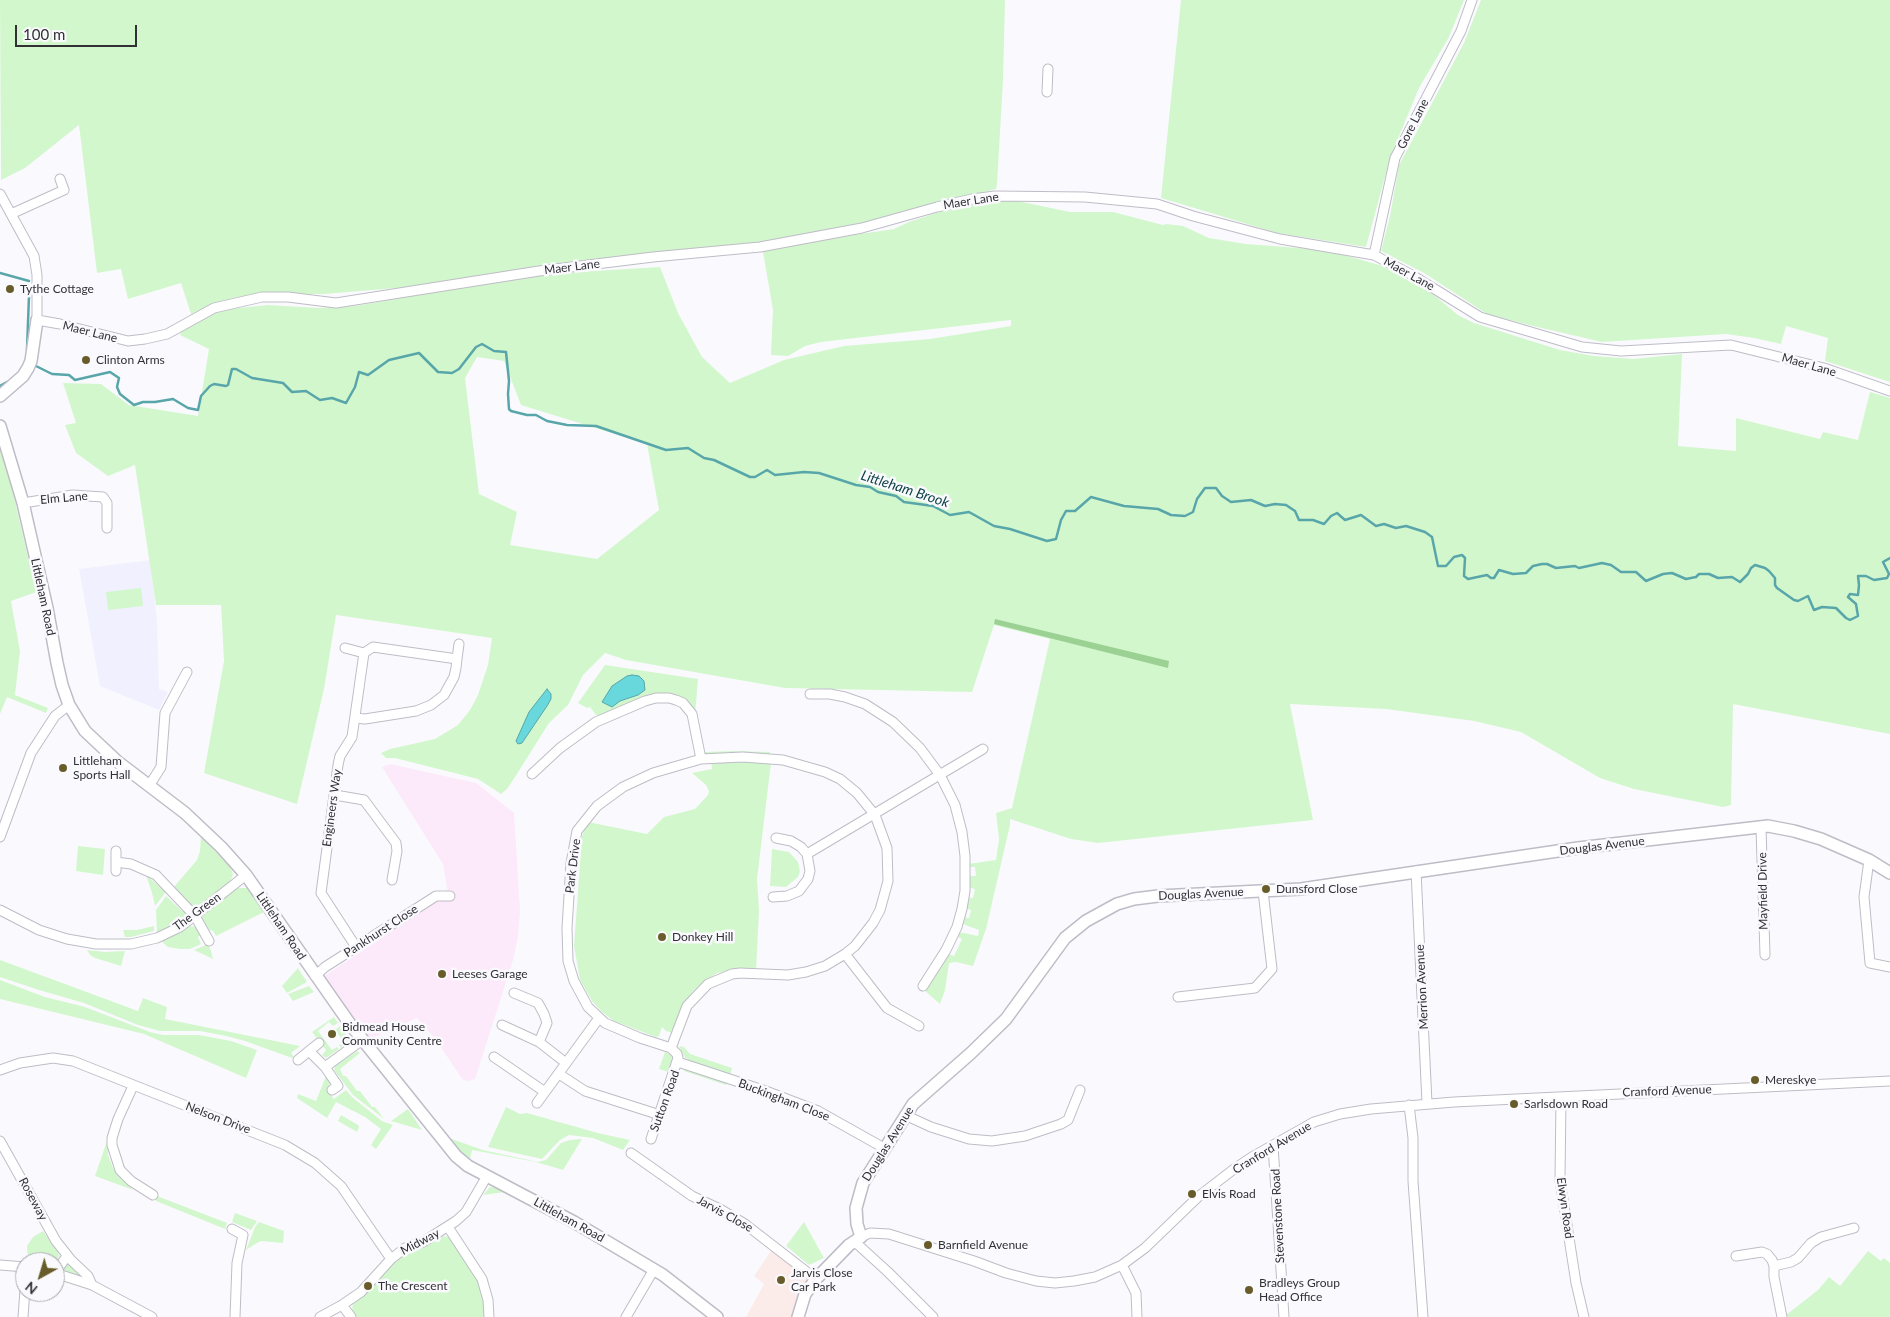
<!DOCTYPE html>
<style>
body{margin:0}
#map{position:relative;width:1890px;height:1317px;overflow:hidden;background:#fafafe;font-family:Lato,sans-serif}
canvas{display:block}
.north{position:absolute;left:15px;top:1252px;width:50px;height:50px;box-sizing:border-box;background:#fafafe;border:1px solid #aaaaae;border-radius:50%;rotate:219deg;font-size:14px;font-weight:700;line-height:20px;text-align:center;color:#313135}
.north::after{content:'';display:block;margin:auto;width:18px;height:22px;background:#685d2a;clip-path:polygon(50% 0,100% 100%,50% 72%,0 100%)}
.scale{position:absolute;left:15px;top:25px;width:122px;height:22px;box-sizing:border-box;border:2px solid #313135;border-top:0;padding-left:6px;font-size:15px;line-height:18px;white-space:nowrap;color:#313135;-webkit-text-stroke:4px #fafafe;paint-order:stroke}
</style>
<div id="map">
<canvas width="1890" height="1317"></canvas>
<div class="north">N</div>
<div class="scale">100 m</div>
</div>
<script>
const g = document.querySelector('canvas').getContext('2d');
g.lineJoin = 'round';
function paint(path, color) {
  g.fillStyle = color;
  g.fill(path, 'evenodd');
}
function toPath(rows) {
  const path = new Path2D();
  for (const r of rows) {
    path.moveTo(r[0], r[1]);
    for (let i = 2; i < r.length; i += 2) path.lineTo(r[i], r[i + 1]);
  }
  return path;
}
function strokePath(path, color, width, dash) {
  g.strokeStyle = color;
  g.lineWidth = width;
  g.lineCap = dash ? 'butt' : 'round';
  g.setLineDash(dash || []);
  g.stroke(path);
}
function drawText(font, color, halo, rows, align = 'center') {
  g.font = font + ' Lato,sans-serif';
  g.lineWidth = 5;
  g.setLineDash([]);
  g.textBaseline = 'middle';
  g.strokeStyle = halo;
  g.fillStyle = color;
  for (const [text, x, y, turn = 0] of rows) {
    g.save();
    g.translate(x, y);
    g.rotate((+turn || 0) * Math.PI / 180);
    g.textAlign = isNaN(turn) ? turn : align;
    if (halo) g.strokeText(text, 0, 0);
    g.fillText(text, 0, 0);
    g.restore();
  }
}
const commercial = toPath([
 [773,1248,811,1280,798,1299,792,1317,746,1317,764,1284,754,1276]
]);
const industrial = toPath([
 [390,764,476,783,514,813,520,911,518,937,513,960,475,1079,468,1081,463,1080,436,1040,417,1018,366,1041,323,977,448,893,443,864,382,767]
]);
const built = toPath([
 [150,560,157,620,159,689,168,692,159,710,100,686,79,569]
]);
const green = toPath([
 [0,0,1005,0,1003,80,997,184,996,189,862,225,758,245,421,286,324,294,288,294,237,297,215,303,191,314,181,283,128,299,121,269,97,273,79,125,25,168,1,180],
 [1181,0,1464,0,1449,37,1419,88,1390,158,1366,247,1277,233,1161,198],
 [1481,0,1890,0,1890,382,1825,361,1828,338,1786,326,1781,344,1754,338,1726,334,1602,342,1533,326,1487,314,1424,273,1381,251,1390,216,1399,165,1464,43],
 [1008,199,1070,212,1113,212,1163,225,1166,224,1183,226,1209,238,1246,244,1326,250,1383,266,1434,295,1458,315,1474,323,1560,350,1594,356,1634,359,1682,354,1678,446,1736,451,1736,418,1820,439,1823,432,1858,440,1870,392,1890,398,1890,734,1733,704,1731,805,1723,807,1634,789,1600,778,1521,732,1474,721,1386,709,1290,704,1313,820,1098,843,1071,839,1010,819,1010,825,986,929,973,966,956,962,949,963,945,990,940,1004,925,991,941,968,940,967,948,954,954,956,962,939,956,936,959,933,964,933,978,936,979,930,965,925,963,922,962,917,969,918,971,910,964,908,966,897,973,898,975,889,967,887,968,876,976,876,975,867,969,867,968,864,996,860,999,839,996,813,1012,808,1050,639,994,625,972,692,785,688,626,660,605,653,583,675,568,705,549,723,517,774,507,789,501,794,478,779,395,758,386,758,381,753,390,749,435,739,458,725,470,710,478,695,488,665,492,638,336,615,324,689,297,804,204,773,224,661,221,605,156,605,135,465,108,476,76,453,65,425,76,423,63,383,101,384,129,405,198,416,209,349,180,335,182,330,219,310,268,305,318,308,355,306,506,280,562,273,660,267,678,313,702,357,730,383,784,360,844,346,930,339,1011,326,1011,320,821,342,805,346,788,356,771,355,773,310,763,252,832,235,833,238,894,229,909,222,954,207],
 [477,357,504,361,521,405,647,444,659,510,597,559,510,545,517,512,479,494,465,378],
 [0,450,12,488,36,592,11,601,20,651,15,695,48,708,46,713,7,697,0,714],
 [141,588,143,606,108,610,106,592],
 [605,665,698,679,695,715,676,696,605,715,596,715,590,707,587,708,578,703],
 [733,751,770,752,771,763,757,879,759,910,756,972,732,970,717,973,708,979,693,991,686,1001,672,1033,666,1031,662,1027,659,1036,656,1037,614,1021,602,1012,592,1001,580,980,574,946,582,836,588,822,647,834,664,817,695,809,708,795,709,791,706,785,692,773,712,769,711,761,704,752],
 [201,836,231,868,233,875,230,881,231,882,198,907,187,903,173,888,197,860,200,851],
 [78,846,105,849,103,875,76,871],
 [772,849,789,852,798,862,800,872,798,877,786,887,770,886],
 [146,875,166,892,155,906,152,893],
 [238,887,239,888,247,888,264,912,216,936,213,931,205,929,201,919,203,914],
 [166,896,182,911,186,912,185,915,182,921,175,926,157,934,156,910],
 [154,926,154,931,131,937,125,937,123,930,137,930],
 [189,926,198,927,202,934,198,937,201,944,190,949,180,949,168,947,163,943,162,940],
 [208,944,211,951,213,959,194,950],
 [87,950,105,952,125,951,121,966,95,958,90,955],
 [0,960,138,1011,143,998,167,1007,165,1019,300,1046,291,1053,294,1057,292,1058,245,1041,226,1036,200,1031,160,1031,138,1025,84,1003,39,990,0,977],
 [298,968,307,982,287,993,282,986],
 [0,980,45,997,85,1007,150,1032,163,1035,199,1035,231,1041,257,1050,246,1078,144,1034,0,999],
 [309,986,314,992,293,1001,288,994],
 [334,1017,338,1023,333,1026,329,1022,318,1031,332,1050,337,1047,339,1049,326,1058,322,1055,326,1050,312,1032],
 [340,1026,350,1040,341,1048,339,1045,344,1042,335,1030],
 [679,1046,684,1047,690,1054,732,1068,730,1076,687,1062,688,1059,685,1058],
 [357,1051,360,1053,340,1069,343,1076,346,1076,357,1091,360,1091,372,1107,375,1107,384,1119,391,1121,408,1109,422,1130,384,1119,353,1095,334,1070,335,1066],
 [665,1052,672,1056,673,1059,669,1072,659,1069],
 [685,1068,727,1082,726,1085,684,1071],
 [326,1076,330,1083,327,1089,334,1099,346,1090,352,1097,382,1121,393,1125,376,1149,371,1145,381,1129,365,1117,336,1102,327,1118,297,1098,298,1094,316,1101],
 [506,1107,520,1114,527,1113,598,1133,630,1140,623,1150,593,1138,569,1135,560,1140,542,1159,488,1147],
 [341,1115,358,1125,359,1127,357,1132,338,1121],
 [449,1138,483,1150,538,1162,546,1160,561,1143,570,1140,582,1139,563,1170,536,1162,472,1150,470,1159,454,1146],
 [107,1141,108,1155,113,1168,122,1180,133,1190,95,1176],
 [490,1187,497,1188,505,1192,483,1195],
 [157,1196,227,1223,225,1229,156,1201],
 [235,1213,257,1221,251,1230,232,1222],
 [259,1222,284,1231,283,1243,261,1241,255,1244,246,1250,255,1227],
 [804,1222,824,1258,809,1265,786,1246],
 [43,1231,58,1252,59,1256,55,1264,55,1262,28,1262,27,1246,33,1237],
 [443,1236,453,1238,477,1276,483,1290,485,1317,355,1317,352,1311,353,1302,390,1263],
 [1868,1251,1881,1261,1884,1258,1890,1263,1890,1317,1787,1317,1786,1315,1818,1290,1829,1277,1840,1286],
 [67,1263,68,1263,81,1275,80,1276,63,1272]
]);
const forest = toPath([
 [995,619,1169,661,1168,668,994,624]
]);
const water = toPath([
 [632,675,639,676,644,681,645,690,638,695,620,701,612,707,602,702,612,686,627,676,632,675],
 [547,689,551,694,551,699,547,706,522,743,518,744,516,741,529,712,547,689]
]);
const stream = toPath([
 [0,273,29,281],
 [27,349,29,296],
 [34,365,52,374,69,375,75,380,110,372,119,378,117,387,120,394,134,405,143,402,155,402,173,399,188,408,198,410,201,396,210,386,214,384,226,386,228,385,232,369,236,369,252,378,283,383,292,392,306,391,320,400,332,398,346,403,355,387,359,372,368,375,389,360,419,353,438,372,452,373,459,369,476,347,482,344,494,351,506,352,509,381,508,394,509,409,511,411,527,415,536,415,547,421,567,425,596,426,666,450,688,448,704,458,714,460,750,477,755,477,767,470,775,475,804,472,819,473,856,485,870,487,878,492,896,496,904,502,933,506,950,515,969,512,994,526,1010,529,1047,541,1056,539,1061,520,1066,511,1075,511,1091,497,1124,506,1158,509,1171,515,1185,516,1193,512,1197,499,1205,488,1216,488,1222,496,1231,502,1251,500,1265,506,1275,504,1286,505,1295,511,1299,520,1313,520,1324,524,1331,516,1337,513,1345,520,1361,515,1376,526,1384,524,1396,528,1406,526,1425,532,1432,537,1438,566,1446,566,1454,557,1462,555,1465,558,1464,576,1468,579,1487,575,1491,578,1494,578,1499,570,1513,574,1526,573,1533,566,1542,564,1547,564,1556,568,1575,566,1579,568,1602,563,1611,565,1621,572,1636,572,1646,581,1663,574,1672,573,1686,579,1696,577,1699,574,1709,574,1718,578,1732,577,1740,582,1748,574,1751,568,1755,565,1765,568,1769,571,1775,578,1775,585,1777,588,1794,600,1798,601,1808,596,1814,610,1822,607,1836,608,1846,618,1850,620,1858,616,1856,604,1848,597,1850,594,1858,595,1859,585,1858,576,1866,576,1874,580,1887,578,1889,574,1883,562,1890,558],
 [0,386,7,382]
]);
const minor = toPath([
 [1047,92,1048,69],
 [0,194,34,256,37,275,37,320,60,324,128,341,145,339,167,334,214,308,262,297,288,297,336,303,539,271,653,257,760,247,862,228,937,207,972,199,995,196,1085,197,1157,204,1193,216,1280,239,1374,255,1412,275,1480,317,1582,347,1621,351,1731,345,1824,368,1890,391],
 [11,214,64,190,60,179],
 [1374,255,1395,158,1461,31,1472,0],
 [23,503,73,495,103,497,107,503,107,528],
 [345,648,364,653,352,737,340,756,338,765,321,893,356,947],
 [457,659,459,644],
 [810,694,830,694,845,697,865,704,893,722,920,748,940,775,955,805,962,832,965,856,965,891,962,909,957,927,946,950,923,986],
 [355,718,365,719,416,711,431,705,444,695,454,677,456,668,457,659,373,647,364,653],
 [532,774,560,748,596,722,645,701,656,698,669,698,676,700,683,703,692,714,701,759],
 [149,786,161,767,165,713,187,672],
 [335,795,364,800,396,843,397,851,392,880],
 [1761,828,1765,955],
 [0,837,31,753,55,716,69,705],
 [807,854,983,749],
 [1869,860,1864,897,1870,963,1890,967],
 [116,862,131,864,156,875,195,916,209,941],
 [116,871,116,851],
 [1416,871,1427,1103],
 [773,897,787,896,799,891,808,879,810,871,807,854,801,847,791,841,776,838],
 [0,910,39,930,67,939,96,944,131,944,157,938,180,927,246,875],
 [845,954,887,1008,919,1026],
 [315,976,325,967,436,896,450,896],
 [514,993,538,1003,544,1014,547,1023,539,1042],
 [1178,997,1255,988,1272,969,1263,891],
 [502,1025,539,1042,566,1063],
 [309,1051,319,1043],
 [494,1057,545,1092,599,1018],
 [298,1060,309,1051,325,1067,362,1040],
 [678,1062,763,1090,818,1111,884,1148],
 [325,1067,338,1086,332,1090],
 [0,1070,20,1063,53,1058,73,1061,285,1145,315,1163,341,1186,391,1259],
 [559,1074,585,1091,660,1115],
 [133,1086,118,1119,112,1138,112,1145,120,1170,131,1181,153,1195],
 [1561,1097,1560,1180,1576,1283,1584,1317],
 [537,1103,545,1092],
 [1409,1105,1413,1138,1413,1181,1423,1317],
 [905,1115,931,1127,969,1139,992,1141,1025,1136,1061,1124,1068,1120,1080,1090],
 [651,1139,678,1058,677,1054,671,1048,640,1038,605,1023,588,1007,574,981,568,961,567,928,571,863,577,831,597,806,623,787,653,773,701,759,743,757,783,760,825,772,840,779,857,793,875,815,887,848,888,881,880,910,873,923,855,946,845,954,825,966,806,972,788,975,740,973,732,974,708,984,687,1006,671,1048],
 [0,1141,56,1241,71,1260,88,1276,92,1285],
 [1273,1145,1284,1317],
 [631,1153,692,1196,720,1209,745,1224,816,1279],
 [448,1227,482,1279,488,1300,489,1317],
 [232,1229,243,1235,237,1263,235,1317],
 [861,1237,870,1233,889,1234,974,1261,1006,1273,1036,1281,1055,1283,1074,1281,1095,1277,1122,1265,1145,1248,1199,1196,1234,1169,1252,1157,1314,1122,1340,1114,1371,1109,1454,1102,1890,1081],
 [855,1242,888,1272,933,1317],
 [1736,1256,1762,1252,1767,1254,1772,1260,1774,1266,1774,1277,1782,1317],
 [0,1265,25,1267],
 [1122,1265,1136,1293,1137,1317],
 [1774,1266,1791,1262,1798,1258,1811,1243,1821,1237,1854,1228],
 [55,1273,92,1285,152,1317],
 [55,1273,67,1256],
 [342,1305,351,1317],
 [23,1317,25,1290],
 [320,1317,342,1305,361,1292,391,1259,405,1248,423,1242,456,1221,466,1212,487,1176],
 [626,1317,653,1271]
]);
const tertiary = toPath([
 [0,396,23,376,28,368,31,361,37,320],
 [0,426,23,503,47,608,57,663,62,685,69,705,85,731,118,762,185,813,221,847,246,875,350,1024,456,1156,468,1166,574,1222,663,1275,717,1317],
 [798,1317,805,1294,816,1279,849,1245,861,1237,857,1224,856,1208,863,1183,913,1104,971,1053,1006,1019,1065,938,1086,921,1117,904,1134,899,1158,896,1301,889,1578,848,1768,826,1794,831,1821,839,1869,860,1890,873]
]);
const markers = [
 [10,289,5,"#685d2a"],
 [86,360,5,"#685d2a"],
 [63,768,5,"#685d2a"],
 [1266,889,5,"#685d2a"],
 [662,937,5,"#685d2a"],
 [442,974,5,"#685d2a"],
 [332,1034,5,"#685d2a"],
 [1755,1080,5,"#685d2a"],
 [1514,1104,5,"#685d2a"],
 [1192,1194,5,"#685d2a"],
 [928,1245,5,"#685d2a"],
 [781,1280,5,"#685d2a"],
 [368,1286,5,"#685d2a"],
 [1249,1290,5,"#685d2a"]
];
const streetNames = [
 ["Gore Lane",1413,124,-63],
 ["Maer Lane",971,201,-9],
 ["Maer Lane",572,267,-7],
 ["Maer Lane",1409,274,29],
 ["Maer Lane",90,332,14],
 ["Maer Lane",1809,365,16],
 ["Elm Lane",64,498,-5],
 ["Littleham Road",43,597,78],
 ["Engineers Way",332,808,-82],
 ["Douglas Avenue",1602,846,-7],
 ["Park Drive",573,866,-83],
 ["Mayfield Drive",1763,891,-91],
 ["Douglas Avenue",1201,894,-3],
 ["The Green",197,912,-36],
 ["Littleham Road",281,926,56],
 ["Pankhurst Close",381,931,-33],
 ["Merrion Avenue",1422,987,-93],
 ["Cranford Avenue",1667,1091,-2],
 ["Buckingham Close",784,1100,21],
 ["Sutton Road",665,1101,-70],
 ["Nelson Drive",218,1118,21],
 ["Douglas Avenue",888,1144,-58],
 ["Cranford Avenue",1272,1148,-31],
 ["Roseway",33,1199,62],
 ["Elwyn Road",1565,1208,82],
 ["Jarvis Close",725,1214,29],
 ["Stevenstone Road",1278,1216,-93],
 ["Littleham Road",569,1220,29],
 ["Midway",420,1242,-28]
];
const poiNames = [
 ["Tythe Cottage",20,289],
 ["Clinton Arms",96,360],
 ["Littleham",73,761],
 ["Sports Hall",73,775],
 ["Dunsford Close",1276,889],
 ["Donkey Hill",672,937],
 ["Leeses Garage",452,974],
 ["Bidmead House",342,1027],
 ["Community Centre",342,1041],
 ["Mereskye",1765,1080],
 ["Sarlsdown Road",1524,1104],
 ["Elvis Road",1202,1194],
 ["Barnfield Avenue",938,1245],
 ["Jarvis Close",791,1273],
 ["Car Park",791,1287],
 ["Bradleys Group",1259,1283],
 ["Head Office",1259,1297],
 ["The Crescent",378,1286]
];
const waterNames = [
 ["Littleham Brook",905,489,18]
];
paint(commercial, '#fcece9');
paint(industrial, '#fce9fa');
paint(built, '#f1f0fe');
paint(green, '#d3f7cd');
paint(forest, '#9bd193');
paint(water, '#69d8dc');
strokePath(water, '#58a6aa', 1);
strokePath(stream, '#58a6aa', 2.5);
strokePath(minor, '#bebdc7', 11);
strokePath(tertiary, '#bebdc7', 14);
strokePath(minor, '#fff', 9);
strokePath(tertiary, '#fff', 11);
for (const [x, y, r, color] of markers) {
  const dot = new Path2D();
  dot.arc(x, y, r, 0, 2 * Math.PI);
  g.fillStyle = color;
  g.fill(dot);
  strokePath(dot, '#fafafe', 2);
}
drawText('12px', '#313135', '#fafafe', streetNames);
drawText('12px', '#313135', '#fafafe', poiNames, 'left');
drawText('italic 14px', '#063d3f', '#fafafe', waterNames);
</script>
